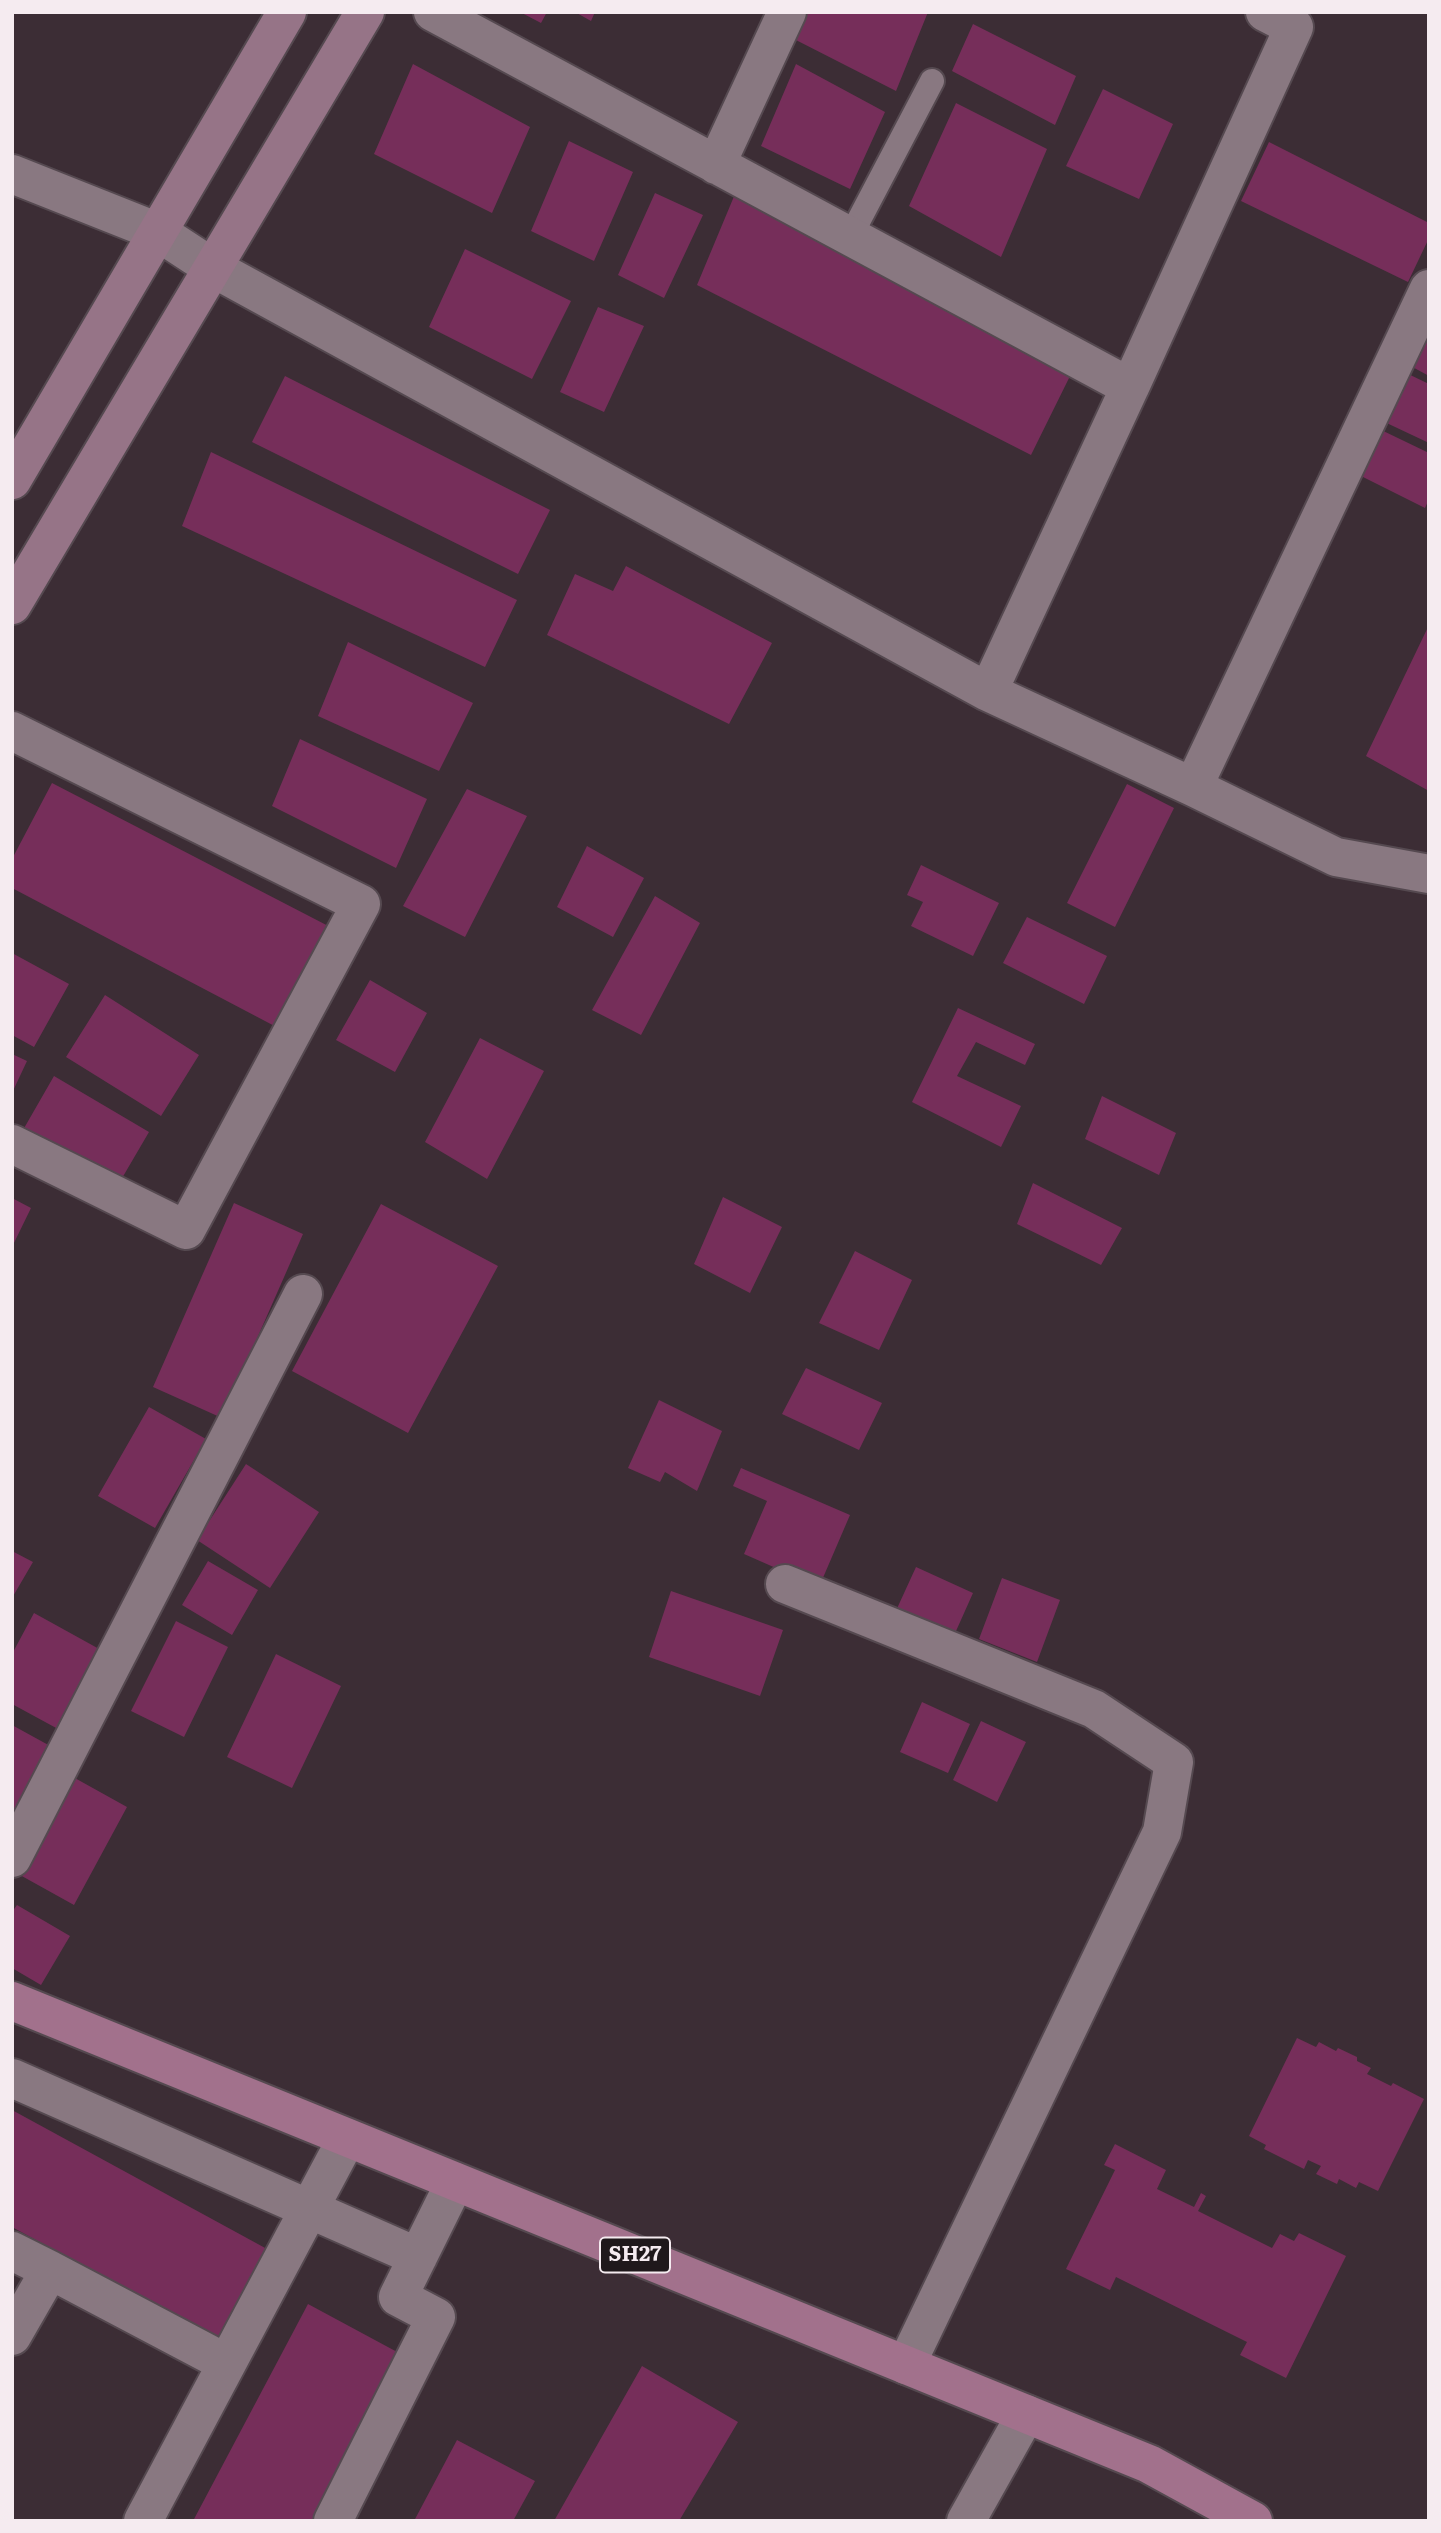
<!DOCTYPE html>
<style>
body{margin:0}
#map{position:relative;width:1441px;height:2533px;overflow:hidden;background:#3c2d35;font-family:Literata,serif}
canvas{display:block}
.frame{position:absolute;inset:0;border:14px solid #f5ebf0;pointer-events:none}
</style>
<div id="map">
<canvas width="1441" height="2533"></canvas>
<div class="frame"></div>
</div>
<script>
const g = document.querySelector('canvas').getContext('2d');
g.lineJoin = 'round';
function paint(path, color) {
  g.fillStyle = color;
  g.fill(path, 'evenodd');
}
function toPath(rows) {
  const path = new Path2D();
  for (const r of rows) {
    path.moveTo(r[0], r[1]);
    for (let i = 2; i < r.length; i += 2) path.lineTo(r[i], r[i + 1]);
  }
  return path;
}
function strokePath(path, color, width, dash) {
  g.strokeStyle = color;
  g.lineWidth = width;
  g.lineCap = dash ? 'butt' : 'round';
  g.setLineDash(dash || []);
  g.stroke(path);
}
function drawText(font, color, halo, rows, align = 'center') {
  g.font = font + ' Literata,serif';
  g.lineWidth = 5;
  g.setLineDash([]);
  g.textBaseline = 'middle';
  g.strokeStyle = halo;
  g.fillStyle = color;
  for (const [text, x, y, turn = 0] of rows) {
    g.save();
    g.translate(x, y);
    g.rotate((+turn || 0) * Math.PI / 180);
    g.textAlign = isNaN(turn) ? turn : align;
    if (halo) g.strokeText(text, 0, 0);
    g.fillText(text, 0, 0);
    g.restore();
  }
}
const building = toPath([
 [520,12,547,12,541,23],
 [575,12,595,12,591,21],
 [805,12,928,12,896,91,792,38],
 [973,24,1076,76,1055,125,952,71],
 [413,64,530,127,492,213,374,154],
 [796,64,885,112,850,189,761,146],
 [1103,89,1173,124,1139,199,1066,166],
 [956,103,1047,149,1001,257,909,206],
 [569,141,633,172,594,261,531,231],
 [1269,142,1429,223,1429,238,1408,282,1241,201],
 [655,193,703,215,664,298,618,275],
 [735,194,1072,372,1031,455,697,285],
 [465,249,571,301,532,379,429,327],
 [598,307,644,326,604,412,560,392],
 [1429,318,1429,376,1407,364],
 [1402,371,1429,384,1429,443,1376,418],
 [285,376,550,510,518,574,252,442],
 [1375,427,1429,453,1429,499,1425,508,1353,472],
 [211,452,517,600,485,667,182,526],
 [626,566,772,643,729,724,547,635,575,574,613,591],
 [1429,625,1429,791,1366,756],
 [348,642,473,703,439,771,318,716],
 [300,739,427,799,396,868,272,806],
 [52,783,336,930,284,1031,12,888,12,859],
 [1127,784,1174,808,1115,927,1067,903],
 [467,789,527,816,465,937,403,906],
 [587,846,644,878,613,937,557,907],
 [921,865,999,903,973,956,911,926,923,902,907,895],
 [655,896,700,923,641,1035,592,1010],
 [1027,917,1107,956,1084,1004,1003,963],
 [12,953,69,984,34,1047,12,1035],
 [370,980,427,1013,395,1072,336,1040],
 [105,995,199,1055,161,1116,66,1057],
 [958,1008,1035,1044,1025,1065,976,1042,957,1076,1021,1106,1001,1147,912,1102],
 [480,1038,544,1071,487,1179,425,1142],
 [12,1054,27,1061,12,1093],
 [54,1076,149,1132,118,1185,23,1130],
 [1102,1096,1176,1133,1159,1175,1085,1139],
 [1033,1183,1122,1228,1101,1265,1017,1224],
 [723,1197,782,1227,750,1293,694,1264],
 [12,1198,31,1208,12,1247],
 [234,1203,303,1234,222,1418,153,1387],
 [381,1204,498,1266,408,1433,292,1371],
 [855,1251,912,1280,879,1350,819,1323],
 [806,1368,882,1403,859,1450,782,1414],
 [659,1400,722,1431,697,1491,665,1472,660,1482,628,1468],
 [149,1407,206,1439,155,1528,98,1496],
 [246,1464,319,1512,270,1588,197,1540],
 [741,1468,850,1515,819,1587,744,1554,767,1501,733,1486],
 [12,1551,33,1562,12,1598],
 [208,1561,258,1590,232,1635,182,1605],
 [916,1567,973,1593,952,1640,894,1615],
 [1002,1578,1060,1600,1037,1662,979,1639],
 [671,1591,783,1630,760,1696,649,1657],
 [34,1613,101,1650,58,1729,12,1704,12,1654],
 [176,1621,228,1647,184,1737,131,1711],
 [276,1654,341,1686,292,1788,227,1757],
 [922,1702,970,1724,948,1773,900,1752],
 [981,1721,1026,1742,997,1802,953,1780],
 [12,1725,52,1747,12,1818],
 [73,1777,127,1807,74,1905,20,1875],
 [17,1905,70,1936,41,1985,12,1968,12,1912],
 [1297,2038,1316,2047,1319,2042,1336,2051,1338,2048,1357,2057,1357,2061,1371,2068,1367,2074,1391,2086,1393,2083,1424,2099,1378,2191,1359,2182,1356,2188,1339,2179,1337,2184,1316,2174,1321,2166,1308,2160,1304,2169,1264,2149,1266,2145,1249,2136],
 [12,2110,267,2249,223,2342,12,2227],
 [1115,2144,1166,2170,1157,2189,1194,2207,1201,2193,1206,2196,1198,2211,1272,2248,1280,2234,1294,2241,1299,2233,1346,2256,1286,2378,1240,2355,1247,2342,1116,2277,1110,2290,1066,2269,1115,2170,1104,2165],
 [308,2304,399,2353,314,2521,193,2521],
 [642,2366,738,2422,679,2521,554,2521],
 [457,2440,535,2481,513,2521,414,2521]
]);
const service = toPath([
 [850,237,932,81]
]);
const minor = toPath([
 [716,165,787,12],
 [12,174,158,232,213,268,988,692,1130,387,433,12],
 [1130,387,1294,27,1265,12],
 [988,692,1193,787,1336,857,1429,874],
 [12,731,361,904,186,1230,12,1144],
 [1193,787,1429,289],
 [785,1584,1094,1709,1174,1762,1162,1832,906,2365],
 [12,1858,303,1294],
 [12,2078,418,2257],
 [12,2251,50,2270],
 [12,2336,50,2270,226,2363],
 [143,2521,347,2138],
 [333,2521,436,2317,398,2297,455,2182],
 [966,2521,1026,2414]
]);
const secondary = toPath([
 [12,480,287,12],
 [12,605,365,12]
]);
const primary = toPath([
 [12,2001,1149,2464,1253,2521]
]);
const shields = [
 [635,2255,70]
];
const shieldNames = [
 ["SH27",635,2255]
];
paint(building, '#762e5a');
strokePath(service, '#554950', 28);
strokePath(minor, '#554950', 42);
strokePath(secondary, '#554950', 42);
strokePath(primary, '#554950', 42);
strokePath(service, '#897881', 24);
strokePath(minor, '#897881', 38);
strokePath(secondary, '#967487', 38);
strokePath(primary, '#a2718c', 38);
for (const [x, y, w] of shields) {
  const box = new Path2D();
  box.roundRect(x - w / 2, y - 17.5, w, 35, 5);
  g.fillStyle = '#1f181b';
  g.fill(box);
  strokePath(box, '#f5ebf0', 2);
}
drawText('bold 21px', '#f5ebf0', null, shieldNames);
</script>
